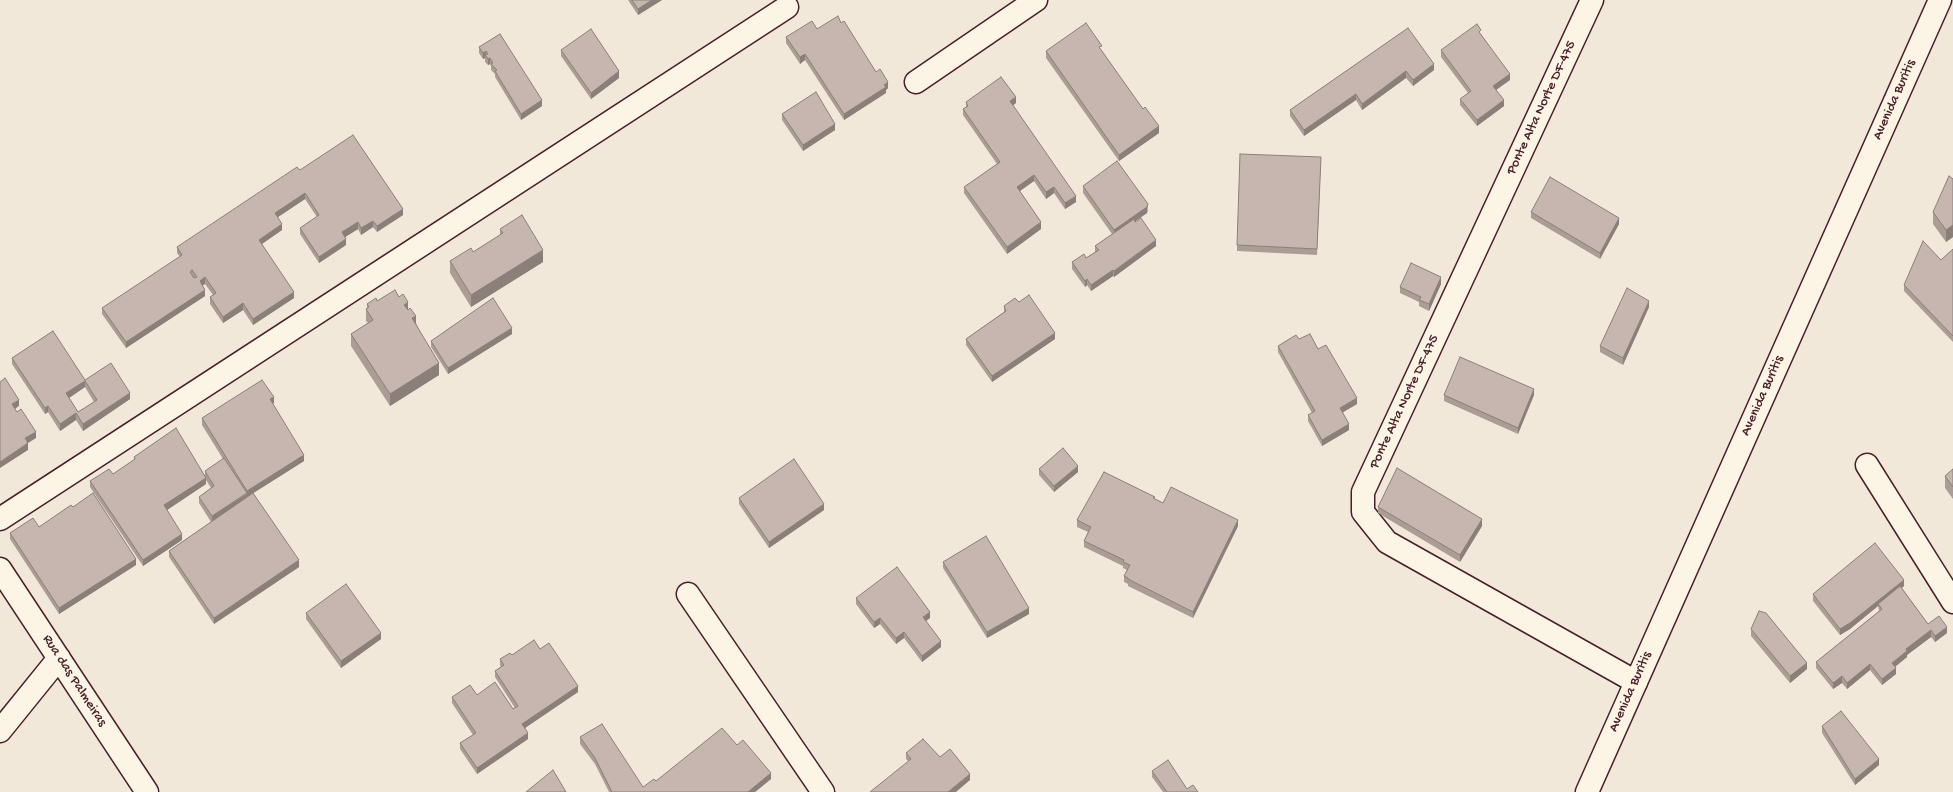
<!DOCTYPE html>
<style>
body{margin:0}
canvas{display:block;background:#f1e8da}
</style>
<canvas width="1953" height="792"></canvas>
<script>
const g = document.querySelector('canvas').getContext('2d');
g.lineJoin = 'round';
function toPath(rows) {
  const path = new Path2D();
  for (const r of rows) {
    path.moveTo(r[0], r[1]);
    for (let i = 2; i < r.length; i += 2) path.lineTo(r[i], r[i + 1]);
  }
  return path;
}
function strokePath(path, color, width, dash) {
  g.strokeStyle = color;
  g.lineWidth = width;
  g.lineCap = dash ? 'butt' : 'round';
  g.setLineDash(dash || []);
  g.stroke(path);
}
function paint(path, color) {
  g.fillStyle = color;
  g.fill(path, 'evenodd');
}
function drawText(font, color, halo, rows, align = 'center') {
  g.font = font + ' "Gochi Hand",sans-serif';
  g.lineWidth = 3;
  g.setLineDash([]);
  g.textBaseline = 'middle';
  g.strokeStyle = halo;
  g.fillStyle = color;
  for (const [text, x, y, turn = 0] of rows) {
    g.save();
    g.translate(x, y);
    g.rotate((+turn || 0) * Math.PI / 180);
    g.textAlign = isNaN(turn) ? turn : align;
    if (halo) g.strokeText(text, 0, 0);
    g.fillText(text, 0, 0);
    g.restore();
  }
}
const street = toPath([
 [1592,0,1363,492,1363,512,1387,542,1636,682],
 [916,82,1036,0],
 [1867,465,1953,602],
 [0,519,787,7],
 [0,569,147,792],
 [688,594,823,792],
 [0,731,59,658]
]);
const secondary = toPath([
 [1587,792,1940,0]
]);
const wall = toPath([
 [628,0,662,0,638,15],
 [841,23,876,72,888,88,886,90,886,93,844,120,805,60,800,64,786,43,786,37],
 [1408,28,1434,70,1413,86,1406,78,1362,110,1356,100,1304,136,1290,116,1290,110],
 [500,34,542,106,521,120,495,77,495,74,491,70,491,66,490,64,488,65,485,62,485,58,483,59,479,53,479,47],
 [1481,34,1510,80,1496,90,1504,106,1477,126,1460,105,1460,99,1468,93,1441,57,1441,50],
 [561,50,619,78,591,99,561,56],
 [1046,51,1102,51,1159,133,1119,161,1046,58],
 [966,102,1016,103,1012,105,1076,202,1065,209,1054,193,1046,199,1034,181,1020,191,1041,229,1007,254,964,193,964,187,997,164,963,115,963,109,966,108],
 [782,114,835,130,803,151,782,120],
 [1321,157,1317,255,1237,251,1237,245],
 [1953,168,1953,237,1946,242,1933,224,1933,212,1953,179],
 [300,170,403,215,377,232,373,227,361,235,358,229,345,237,346,245,319,263,300,234,300,228,317,217,305,199,278,217,282,230,262,244,294,298,253,325,243,310,223,323,210,304,210,297,213,295,205,284,202,285,205,296,126,348,102,314,102,308,180,257,177,253,177,247],
 [1083,186,1148,210,1147,213,1135,221,1156,246,1114,277,1113,276,1091,291,1087,285,1085,287,1072,269,1072,262,1086,258,1095,252,1095,246,1112,234,1083,193],
 [1531,212,1619,224,1600,259,1531,218],
 [500,229,543,262,471,307,450,273,450,261,473,252,500,235],
 [1953,249,1953,342,1904,291,1904,285,1941,260],
 [1441,284,1429,311,1419,306,1419,302,1400,293,1400,287],
 [399,297,408,310,416,323,439,375,390,406,351,346,351,334,368,323,366,321,366,309,367,308,367,304],
 [1004,306,1055,339,992,382,966,345,966,339,1004,312],
 [1649,307,1623,365,1600,352,1600,346],
 [512,334,448,374,431,347,431,341],
 [1299,339,1357,404,1343,412,1349,430,1322,446,1308,421,1308,415,1312,413,1278,352,1278,346],
 [12,358,85,380,130,399,83,431,76,420,60,431,48,412,45,414,12,364],
 [85,387,94,402,78,412,69,398],
 [1444,395,1534,395,1518,434,1444,401],
 [274,403,272,404,304,461,247,497,299,567,214,624,169,557,169,551,211,522,199,503,199,497,211,488,206,480,206,484,167,510,182,540,143,566,90,487,90,481,113,474,134,460,134,457,205,475,205,471,223,459,202,425,202,418],
 [1039,469,1078,472,1054,492,1039,475],
 [1953,469,1953,499,1945,488,1945,476],
 [739,498,824,510,769,548,739,504],
 [1155,499,1163,503,1238,526,1193,618,1128,586,1128,584,1124,582,1124,576,1127,570,1123,568,1123,566,1084,547,1084,541,1088,532,1077,527,1077,520],
 [1378,507,1482,526,1460,562,1378,513],
 [39,527,136,565,59,614,10,539,10,533],
 [943,562,1029,614,987,638,943,568],
 [1904,586,1902,588,1928,624,1947,633,1935,642,1931,637,1907,655,1907,657,1895,667,1896,674,1882,685,1870,670,1847,689,1842,683,1833,689,1816,668,1816,662,1879,611,1878,606,1850,629,1840,635,1813,601,1813,594],
 [856,598,930,618,926,621,941,647,922,662,904,638,896,644,880,624,874,628,856,604],
 [306,613,381,639,341,668,306,619],
 [1751,629,1807,669,1790,683,1751,636],
 [540,649,578,692,525,728,528,739,477,774,460,749,460,743,473,735,452,703,452,697,477,695,513,709,515,708,495,677,495,671,501,667,500,665,500,659,512,655],
 [1822,726,1879,765,1855,785,1822,733],
 [580,737,643,787,737,745,771,779,755,792,609,792,595,764,580,744],
 [906,753,940,757,970,780,908,761,906,759],
 [1152,771,1187,789,1198,792,1163,792,1152,777]
]);
const shadedWall = toPath([
 [652,0,662,0,638,15,638,9],
 [486,51,485,58,483,59,483,53],
 [805,54,805,60,800,64,800,57],
 [490,58,490,64,488,65,488,59],
 [1434,64,1434,70,1413,86,1413,80],
 [619,71,619,78,591,99,591,93],
 [1406,71,1406,78,1362,110,1362,104],
 [1510,74,1510,80,1493,92,1493,86],
 [888,82,888,88,886,90,886,93,844,120,844,114],
 [1356,94,1356,100,1304,136,1304,130],
 [1016,97,1016,103,1010,108,1010,101],
 [542,100,542,106,521,120,521,114],
 [1504,100,1504,106,1477,126,1477,120],
 [835,124,835,130,803,151,803,145],
 [1159,126,1159,133,1119,161,1119,155],
 [1034,175,1034,181,1017,193,1017,187],
 [1054,187,1054,193,1046,199,1046,192],
 [305,193,305,199,275,219,275,213],
 [1076,196,1076,202,1065,209,1065,203],
 [1148,204,1147,213,1114,236,1114,230],
 [403,209,403,215,377,232,377,226],
 [1619,218,1619,224,1600,259,1600,253],
 [373,221,373,227,361,235,361,228],
 [358,222,358,229,342,239,342,232],
 [1041,222,1041,229,1007,254,1007,247],
 [282,224,282,230,259,246,259,240],
 [1953,225,1953,237,1946,242,1946,230],
 [346,239,346,245,319,263,319,257],
 [1156,240,1156,246,1114,277,1114,271],
 [543,250,543,262,471,307,471,295],
 [1113,270,1113,276,1091,291,1091,285],
 [205,277,205,284,200,287,200,281],
 [1441,277,1441,284,1429,311,1429,304],
 [1087,279,1087,285,1085,287,1085,281],
 [205,290,205,296,126,348,126,342],
 [294,292,294,298,253,325,253,319],
 [1649,301,1649,307,1623,365,1623,358],
 [408,302,408,314,404,305],
 [243,303,243,310,223,323,223,317],
 [416,316,416,328,412,318],
 [512,328,512,334,448,374,448,368],
 [1055,333,1055,339,992,382,992,376],
 [439,363,439,375,390,406,390,394],
 [85,381,85,387,66,400,66,393],
 [1534,389,1534,395,1518,434,1518,428],
 [130,393,130,399,83,431,83,424],
 [274,397,274,403,270,406,270,399],
 [1357,398,1357,404,1340,414,1340,408],
 [19,400,19,406,12,411,12,404],
 [48,406,48,412,45,414,45,408],
 [76,413,76,420,60,431,60,424],
 [1349,424,1349,430,1322,446,1322,440],
 [36,432,36,438,25,445,25,438],
 [28,443,28,450,0,468,0,462],
 [304,455,304,461,247,497,212,522,212,516,247,494,247,491],
 [1078,466,1078,472,1054,492,1054,486],
 [206,478,206,484,164,512,164,505],
 [824,504,824,510,769,548,769,542],
 [1482,519,1482,526,1460,562,1460,555],
 [1238,520,1238,526,1193,618,1193,612],
 [182,534,182,540,143,566,143,560],
 [136,559,136,565,59,614,59,608],
 [299,560,299,567,214,624,214,618],
 [1904,580,1904,586,1879,606,1878,604,1878,606,1850,629,1840,635,1840,629],
 [1029,608,1029,614,987,638,987,632],
 [930,612,930,618,923,623,923,617],
 [880,618,880,624,874,628,874,622],
 [1947,627,1947,633,1935,642,1935,636],
 [1931,630,1931,637,1907,655,1907,657,1892,669,1892,663,1906,649],
 [904,632,904,638,896,644,896,638],
 [381,633,381,639,341,668,341,661],
 [941,641,941,647,922,662,922,656],
 [1807,663,1807,669,1790,683,1790,676],
 [1870,664,1870,670,1847,689,1847,683],
 [1896,668,1896,674,1882,685,1882,679],
 [1842,676,1842,683,1833,689,1833,683],
 [578,686,578,692,522,730,522,724],
 [528,733,528,739,477,774,477,768],
 [1879,759,1879,765,1855,785,1855,779],
 [771,773,771,779,755,792,748,792],
 [970,774,970,780,956,792,948,792]
]);
const building = toPath([
 [632,0,652,0,638,9,632,0],
 [838,16,841,23,844,21,876,72,880,69,888,82,884,85,886,87,844,114,805,54,800,57,786,37,812,21,817,29,838,16],
 [1086,23,1102,46,1099,47,1143,109,1145,107,1159,126,1119,155,1046,51,1086,23],
 [1477,24,1481,30,1479,32,1510,74,1493,86,1504,100,1477,120,1460,99,1471,91,1441,50,1477,24],
 [1408,28,1434,64,1413,80,1406,71,1362,104,1356,94,1304,130,1290,110,1408,28],
 [591,29,619,71,591,93,561,50,591,29],
 [500,34,542,100,521,114,495,71,497,70,491,64,493,63,490,58,488,59,485,55,488,54,486,51,483,53,479,47,500,34],
 [1001,77,1016,97,1010,101,1076,196,1065,203,1054,187,1046,192,1034,175,1017,187,1041,222,1007,247,964,187,1000,162,963,109,968,106,966,102,1001,77],
 [816,92,835,124,803,145,782,114,816,92],
 [353,135,403,209,377,226,373,221,361,228,358,222,342,232,346,239,319,257,300,228,319,215,305,193,275,213,282,224,259,240,294,292,253,319,243,303,223,317,210,297,216,293,205,277,200,281,205,290,126,342,102,308,182,255,177,247,297,167,300,170,353,135],
 [192,270,197,277,194,278,190,272,192,270],
 [1240,154,1321,157,1317,249,1237,245,1240,154],
 [1117,161,1148,204,1147,207,1114,230,1083,186,1117,161],
 [1949,176,1953,179,1953,225,1946,230,1933,212,1949,176],
 [1550,177,1619,218,1600,253,1531,212,1550,177],
 [522,215,543,250,471,295,450,261,471,248,473,252,503,233,500,229,522,215],
 [1141,218,1156,240,1114,271,1113,270,1091,285,1087,279,1085,281,1072,262,1084,254,1086,258,1099,250,1095,246,1134,219,1135,222,1141,218],
 [1923,241,1941,260,1953,249,1953,336,1904,285,1923,241],
 [1411,263,1441,277,1429,304,1419,300,1421,297,1400,287,1411,263],
 [1627,288,1649,301,1623,358,1600,346,1627,288],
 [395,290,399,297,403,294,408,302,404,305,408,310,410,308,416,316,412,318,439,363,390,394,351,334,373,320,366,309,369,307,367,304,376,298,377,301,395,290],
 [1029,295,1055,333,992,376,966,339,1006,311,1004,306,1015,298,1019,302,1029,295],
 [493,298,512,328,448,368,431,341,493,298],
 [53,331,85,380,111,363,130,393,83,424,76,413,60,424,48,406,45,408,12,358,53,331],
 [85,381,97,400,78,412,66,393,85,381],
 [1310,334,1318,349,1326,345,1357,398,1340,408,1349,424,1322,440,1308,415,1315,411,1278,346,1296,335,1299,339,1310,334],
 [1460,357,1534,389,1518,428,1444,395,1460,357],
 [5,378,19,400,12,404,17,412,21,409,36,432,25,438,28,443,0,462,0,382,5,378],
 [262,380,274,397,270,399,304,455,247,491,202,418,262,380],
 [176,428,206,478,164,505,182,534,143,560,90,481,109,469,113,474,135,459,134,457,176,428],
 [1063,448,1078,466,1054,486,1039,469,1063,448],
 [224,458,247,493,212,516,199,497,214,486,205,471,224,458],
 [794,459,824,504,769,542,739,498,794,459],
 [1397,468,1482,519,1460,555,1378,507,1397,468],
 [1953,469,1953,487,1945,476,1953,469],
 [1104,472,1155,497,1153,498,1163,503,1171,487,1238,520,1193,612,1128,579,1128,578,1124,576,1130,565,1123,562,1124,560,1084,541,1091,527,1077,520,1104,472],
 [93,493,136,559,59,608,10,533,33,518,39,527,71,505,73,507,93,493],
 [253,493,299,560,214,618,169,551,253,493],
 [986,536,1029,608,987,632,943,562,986,536],
 [1875,543,1904,580,1850,623,1840,629,1813,594,1875,543],
 [897,567,930,612,923,617,941,641,922,656,904,632,896,638,880,618,874,622,856,598,897,567],
 [346,584,381,633,341,661,306,613,346,584],
 [1900,586,1928,624,1939,616,1947,627,1935,636,1931,630,1906,649,1907,651,1892,663,1896,668,1882,679,1870,664,1847,683,1842,676,1833,683,1816,662,1882,609,1878,604,1900,586],
 [1759,611,1766,613,1807,663,1790,676,1751,629,1759,611],
 [534,640,540,649,549,643,578,686,522,724,528,733,477,768,460,743,476,733,452,697,470,685,477,695,495,682,513,709,518,706,495,671,504,665,500,659,510,653,512,655,534,640],
 [1841,711,1879,759,1855,779,1822,726,1841,711],
 [602,724,643,787,654,779,656,781,722,728,737,745,743,740,771,773,748,792,612,792,595,758,580,737,602,724],
 [923,739,940,757,950,749,970,774,948,792,870,792,911,759,906,753,923,739],
 [1168,760,1187,789,1193,785,1198,792,1167,792,1152,771,1168,760],
 [553,770,566,792,526,792,553,770]
]);
const streetNames = [
 ["Avenida Buritis",1895,100,-66],
 ["Ponte Alta Norte DF-475",1542,108,-65],
 ["Avenida Buritis",1763,396,-66],
 ["Ponte Alta Norte DF-475",1405,402,-65],
 ["Rua das Palmeiras",74,681,57],
 ["Avenida Buritis",1631,692,-66]
];
strokePath(street, '#4a1f2b', 25);
strokePath(secondary, '#4a1f2b', 25);
strokePath(street, '#fcf5e5', 22);
strokePath(secondary, '#fcf5e5', 22);
paint(wall, '#ab9d96');
paint(shadedWall, '#8b7f7a');
paint(building, '#c7b6af');
strokePath(building, '#8b7f7a', 1);
drawText('14px', '#4a1f2b', '#fcf5e5', streetNames);
</script>
